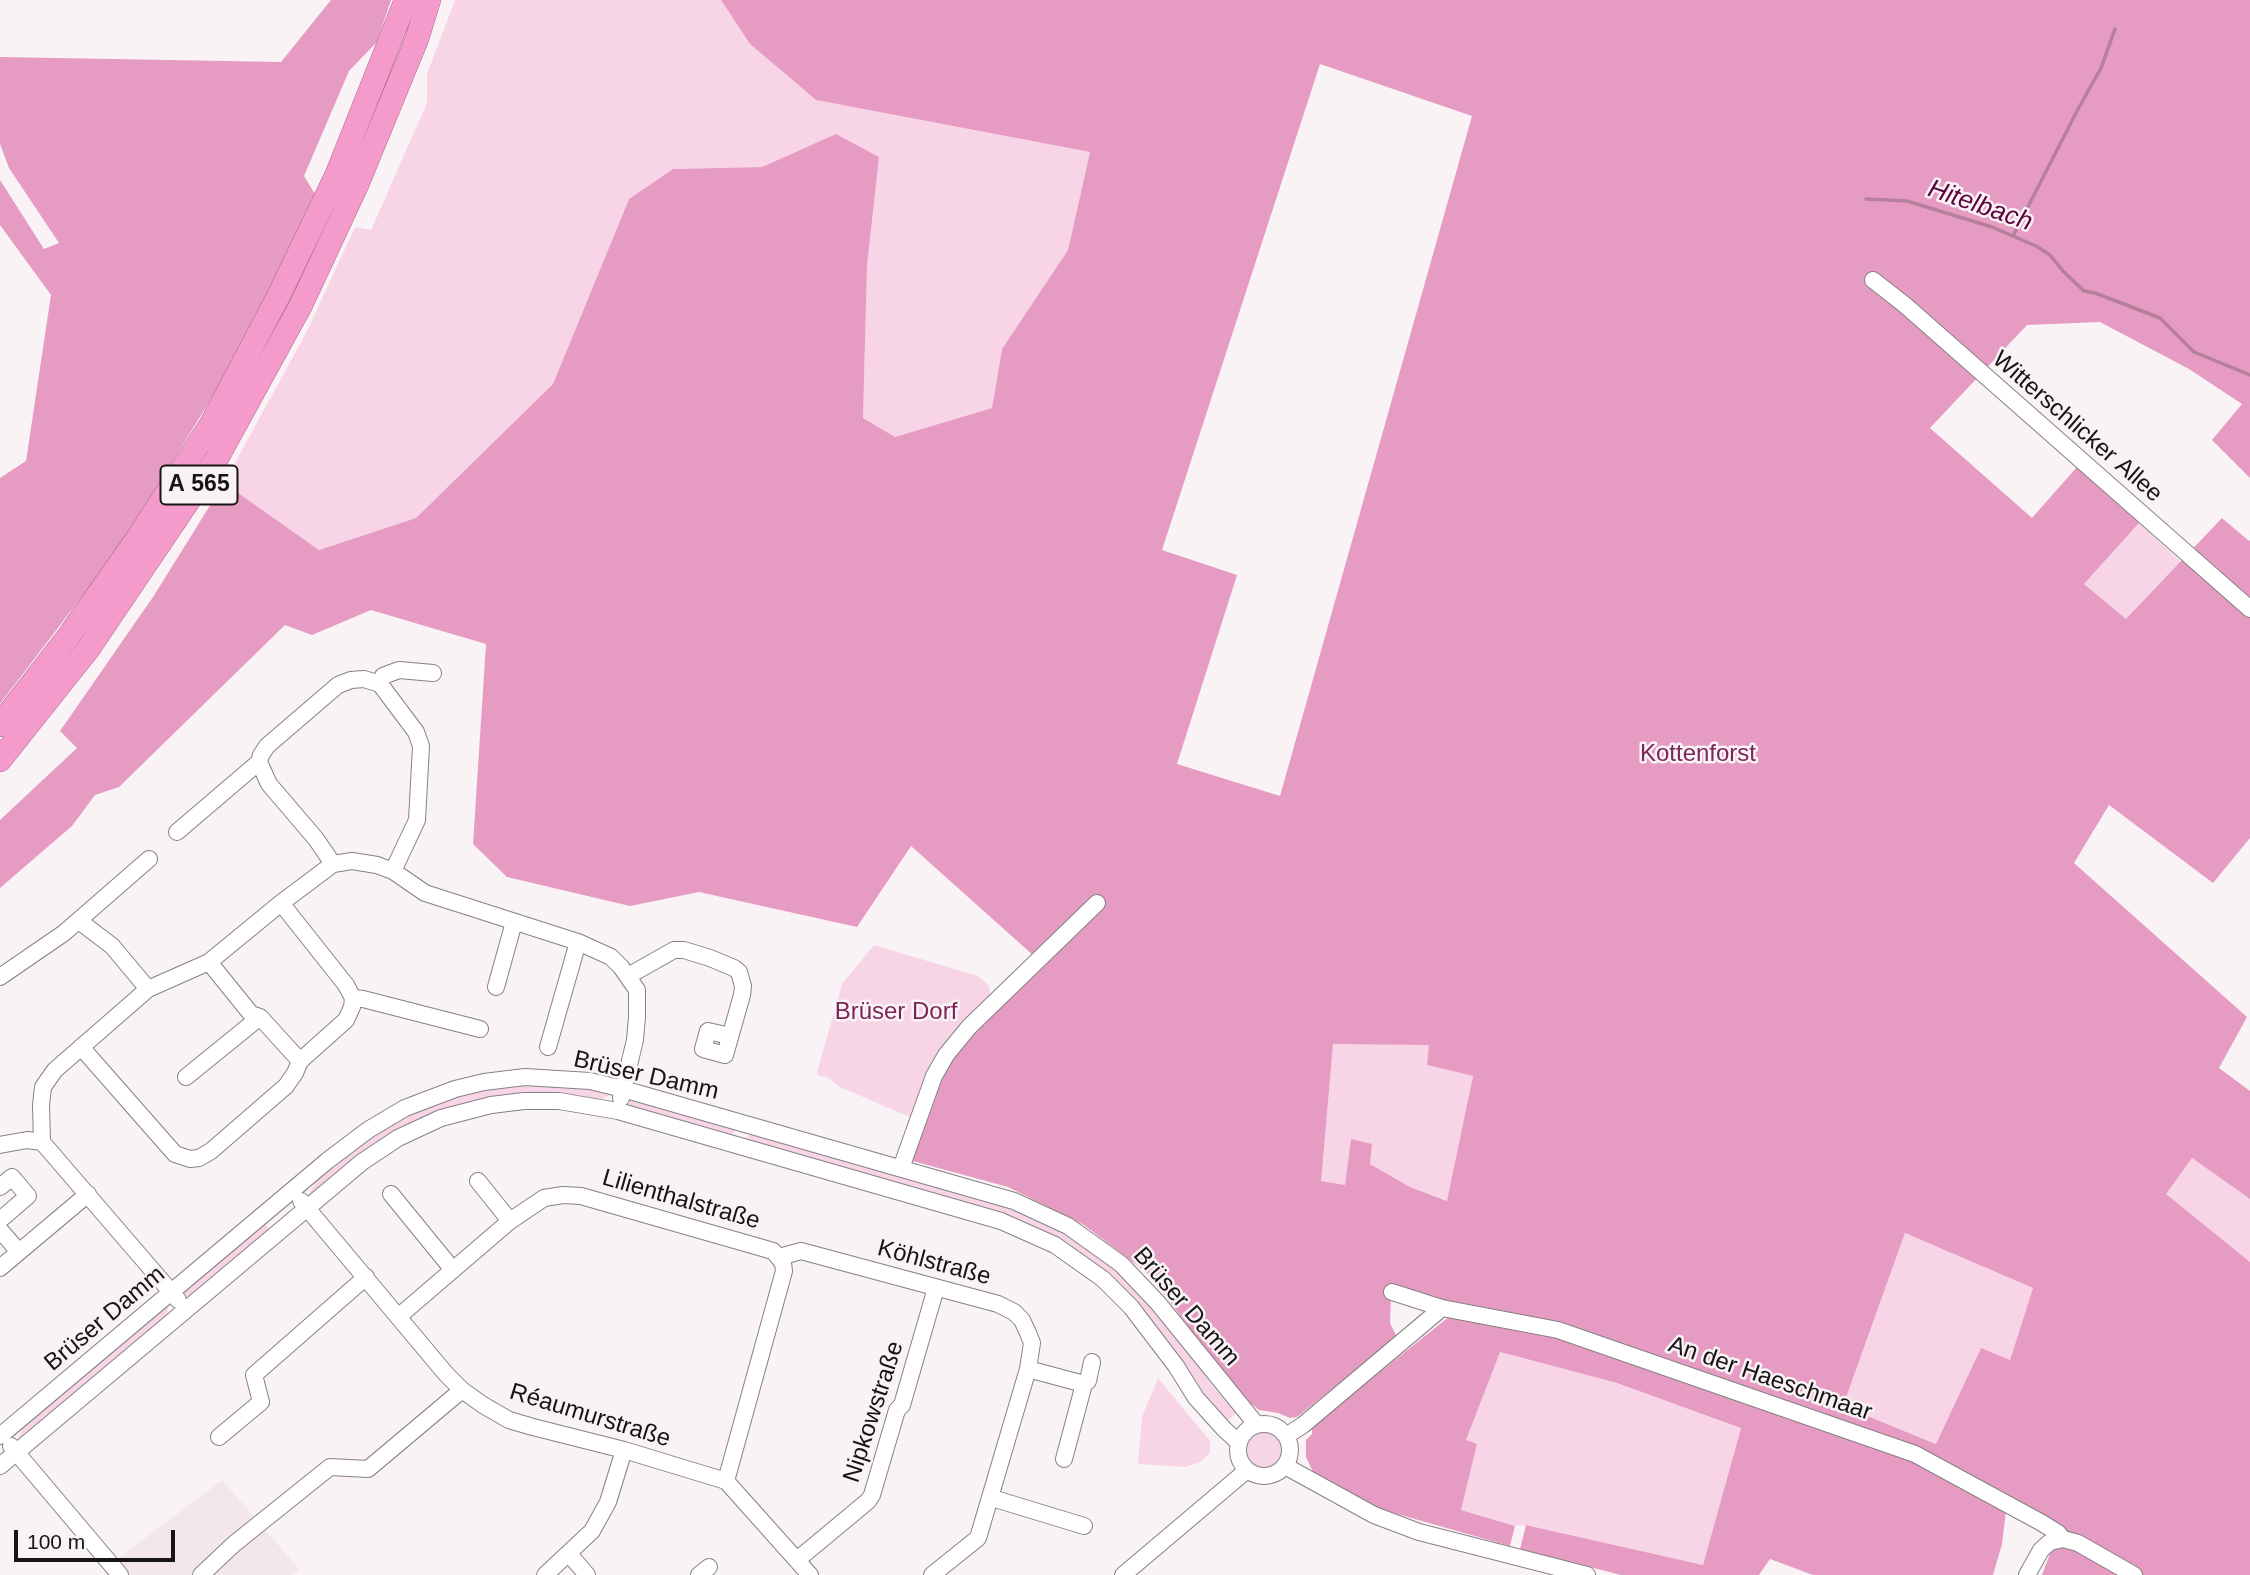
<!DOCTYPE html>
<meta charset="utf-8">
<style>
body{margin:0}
#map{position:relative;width:2250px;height:1575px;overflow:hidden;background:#f9f3f6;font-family:Arial,sans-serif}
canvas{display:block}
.scale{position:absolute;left:14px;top:1530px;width:161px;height:32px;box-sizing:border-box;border:4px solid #161415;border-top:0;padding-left:9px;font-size:21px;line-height:24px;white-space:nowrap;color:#161415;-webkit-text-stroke:5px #f9f3f6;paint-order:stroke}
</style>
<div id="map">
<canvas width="2250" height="1575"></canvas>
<div class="scale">100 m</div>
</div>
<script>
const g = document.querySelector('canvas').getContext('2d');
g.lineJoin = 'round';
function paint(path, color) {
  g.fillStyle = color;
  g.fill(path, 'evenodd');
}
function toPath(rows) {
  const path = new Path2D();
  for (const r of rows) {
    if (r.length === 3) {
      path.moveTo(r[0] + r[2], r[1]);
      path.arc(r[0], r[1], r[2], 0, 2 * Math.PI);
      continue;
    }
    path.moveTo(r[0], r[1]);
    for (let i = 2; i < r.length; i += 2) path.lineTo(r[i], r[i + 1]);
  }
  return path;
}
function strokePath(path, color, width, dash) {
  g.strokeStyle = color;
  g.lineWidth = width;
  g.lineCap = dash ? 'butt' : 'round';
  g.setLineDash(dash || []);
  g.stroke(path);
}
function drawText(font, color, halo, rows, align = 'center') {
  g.font = font + ' Arial,sans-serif';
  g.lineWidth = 5;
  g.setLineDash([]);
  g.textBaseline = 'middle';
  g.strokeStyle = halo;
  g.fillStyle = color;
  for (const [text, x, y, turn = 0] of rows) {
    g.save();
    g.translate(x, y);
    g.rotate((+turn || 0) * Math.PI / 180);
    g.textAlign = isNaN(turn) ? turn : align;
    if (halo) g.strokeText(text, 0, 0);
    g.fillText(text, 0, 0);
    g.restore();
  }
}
const built = toPath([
 [222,1480,300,1570,293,1575,128,1575,116,1560]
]);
const green = toPath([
 [455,0,721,0,750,44,816,100,1090,152,1068,250,1002,349,992,408,895,437,863,418,867,266,879,157,835,135,762,167,673,169,629,199,553,384,416,518,319,550,224,483,307,331,355,227,371,230,427,103,427,74],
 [2139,523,2181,562,2127,620,2084,584],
 [874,945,978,976,989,986,991,998,912,1118,840,1087,829,1078,818,1075,817,1072,842,984],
 [1333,1043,1430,1045,1427,1065,1473,1076,1448,1201,1410,1187,1370,1164,1351,1140,1345,1185,1320,1181],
 [528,1083,578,1086,612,1094,600,1100,465,1104,309,1198,308,1196,319,1176,355,1147,419,1108,474,1090],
 [627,1097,739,1127,729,1137,633,1109,627,1102],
 [754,1132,1000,1202,1073,1236,1116,1267,1160,1314,1214,1388,1236,1413,1227,1421,1208,1400,1173,1352,1051,1236,743,1140],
 [2192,1158,2250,1199,2250,1262,2165,1194],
 [264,1222,271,1231,196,1294,186,1296,182,1294,182,1292],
 [1905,1233,2033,1288,2010,1360,1981,1348,1937,1444,1843,1406],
 [168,1305,167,1316,20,1441,18,1439,23,1426],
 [1499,1352,1617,1383,1741,1427,1703,1565,1527,1525,1515,1526,1461,1510,1477,1444,1466,1441],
 [1158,1378,1210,1441,1210,1453,1200,1462,1185,1467,1138,1464,1142,1417],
 [1264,1450,19]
]);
const forest = toPath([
 [331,0,391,0,377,42,349,71,304,176,318,199,281,284,125,540,0,704,0,478,26,461,51,295,0,225,0,180,44,249,59,243,9,168,0,144,0,57,281,62],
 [721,0,2250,0,2250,478,2212,440,2242,404,2189,369,2100,322,2027,325,1930,428,2032,518,2077,467,2139,523,2084,584,2126,619,2222,518,2249,541,2250,540,2250,838,2213,883,2109,805,2074,863,2247,1017,2219,1068,2250,1091,2250,1199,2192,1158,2166,1194,2250,1262,2250,1575,2042,1575,2058,1532,2007,1503,2002,1544,1993,1575,1813,1575,1770,1559,1759,1575,1621,1575,1520,1549,1526,1525,1703,1565,1741,1428,1617,1383,1500,1352,1466,1440,1477,1444,1461,1510,1515,1526,1510,1546,1376,1508,1313,1472,1306,1457,1306,1440,1312,1434,1312,1426,1450,1316,1391,1295,1390,1323,1397,1337,1297,1417,1290,1418,1278,1413,1259,1410,1253,1405,1246,1404,1150,1275,1084,1225,1008,1187,898,1157,919,1096,1034,956,911,846,857,927,699,892,630,906,507,877,473,844,486,644,371,610,312,635,285,625,119,787,95,795,72,826,0,888,0,820,77,748,60,731,153,597,224,483,319,550,416,518,553,384,629,199,673,169,762,167,836,134,879,157,867,266,863,418,895,437,992,408,1002,349,1068,250,1090,152,816,100,750,44],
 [1320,64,1472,116,1280,796,1177,764,1237,575,1162,550],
 [1333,1044,1429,1045,1427,1065,1473,1076,1447,1201,1410,1187,1370,1164,1372,1144,1351,1139,1345,1185,1321,1181],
 [1905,1233,2033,1288,2010,1360,1981,1348,1936,1444,1843,1406]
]);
const stream = toPath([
 [1866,199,1907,201,1992,227,2036,246,2050,255,2063,271,2084,291,2095,293,2160,318,2194,352,2250,375],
 [2013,236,2077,111,2101,68,2115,29]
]);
const minor = toPath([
 [1873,280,1905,305,2250,609],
 [380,684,383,676,399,670,433,673],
 [177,832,259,762],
 [333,864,316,839,269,784,259,762,261,755,267,746,338,685,351,680,364,679,380,684,416,732,421,746,417,820,393,871],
 [79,921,112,946,148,989],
 [209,962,251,1014,260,1017,300,1061],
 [628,976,674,950,684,950,710,958,734,968,739,972,743,986,742,995,725,1055,703,1049,708,1031,730,1036],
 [0,977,64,933,149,859],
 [496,987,514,922],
 [353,998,363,999,480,1029],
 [81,1047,175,1154,190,1159,199,1158,211,1151,286,1086,295,1073,300,1061,346,1020,352,1007,353,998,346,985,281,903],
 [548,1047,578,942],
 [186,1077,260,1017],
 [0,1145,27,1140,42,1142],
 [901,1168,934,1076,946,1055,969,1027,1097,903],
 [478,1181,510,1221],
 [0,1187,12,1177,28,1196,0,1220],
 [391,1194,453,1270],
 [301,1201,446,1374,462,1390,483,1405,509,1420,533,1427,624,1450,726,1481,810,1575],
 [0,1230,19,1252],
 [779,1257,801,1251,998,1304,1014,1312,1022,1320,1028,1333,1032,1343,1028,1369,978,1538,932,1575],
 [0,1268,88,1194],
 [1392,1292,1442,1308,1558,1330,1915,1454,2042,1523,2058,1533,2063,1539],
 [178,1300,42,1142,41,1105,43,1087,55,1070,148,989,209,962,281,903,333,864,352,861,377,865,393,871,425,893,578,942,611,957,621,967,637,990,637,1017,635,1040,621,1098],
 [398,1317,510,1221,544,1198,563,1195,581,1196,773,1251,783,1263,784,1271,726,1481],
 [1028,1369,1084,1384,1088,1381,1092,1362],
 [1264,1450,26],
 [0,1436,327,1161,368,1130,405,1108,455,1089,484,1082,525,1077,590,1081,623,1089,1014,1201,1068,1226,1121,1264,1158,1303,1256,1424],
 [1286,1436,1303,1425,1442,1308],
 [219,1437,261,1402,254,1375,366,1277],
 [11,1446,120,1575],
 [1064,1459,1084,1384],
 [0,1466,362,1162,398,1138,441,1118,491,1105,524,1101,559,1101,618,1111,1001,1221,1055,1245,1103,1279,1131,1307,1176,1366,1196,1398,1224,1429,1238,1442],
 [1285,1466,1374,1515,1419,1532,1587,1575],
 [992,1498,1084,1526],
 [570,1555,587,1575],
 [797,1560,868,1501,872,1495,897,1410,902,1405,936,1288],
 [201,1575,234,1544,330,1467,368,1469,462,1390],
 [545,1575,592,1531,608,1502,624,1450],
 [699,1575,709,1567],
 [1123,1575,1246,1471],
 [2027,1575,2041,1550,2050,1542,2063,1539,2078,1543,2134,1575]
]);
const highway = toPath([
 [0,725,71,633,137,539,210,426,279,295,337,174,406,0],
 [0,760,89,648,216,460,301,305,357,185,417,39,429,0]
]);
const shields = [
 [199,485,77]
];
const shieldNames = [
 ["A 565",199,485]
];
const streetNames = [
 ["Witterschlicker Allee",2077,427,41],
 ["Brüser Damm",646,1076,13],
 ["Lilienthalstraße",681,1200,16],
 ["Köhlstraße",934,1263,15],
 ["Brüser Damm",1186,1307,49],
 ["Brüser Damm",105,1319,-40],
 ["An der Haeschmaar",1770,1379,19],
 ["Nipkowstraße",874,1412,-72],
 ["Réaumurstraße",590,1416,17]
];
const parkNames = [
 ["Kottenforst",1698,754],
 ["Brüser Dorf",896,1012]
];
const waterNames = [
 ["Hitelbach",1980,206,19]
];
paint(built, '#f4e6ed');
paint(green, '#f8d5e6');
paint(forest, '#e69bc2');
strokePath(stream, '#b67f9b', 3.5);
strokePath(minor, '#868183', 18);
strokePath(highway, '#a76c8b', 24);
strokePath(minor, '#fff', 16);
strokePath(highway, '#f59bcb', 23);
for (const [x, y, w] of shields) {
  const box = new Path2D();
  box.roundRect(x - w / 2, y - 19.5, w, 39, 5);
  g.fillStyle = '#f9f3f6';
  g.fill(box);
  strokePath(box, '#161415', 2);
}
drawText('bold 23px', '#161415', null, shieldNames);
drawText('24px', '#161415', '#f9f3f6', streetNames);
drawText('24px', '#7c2559', '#f9f3f6', parkNames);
drawText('italic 26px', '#5e0240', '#f9f3f6', waterNames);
</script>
